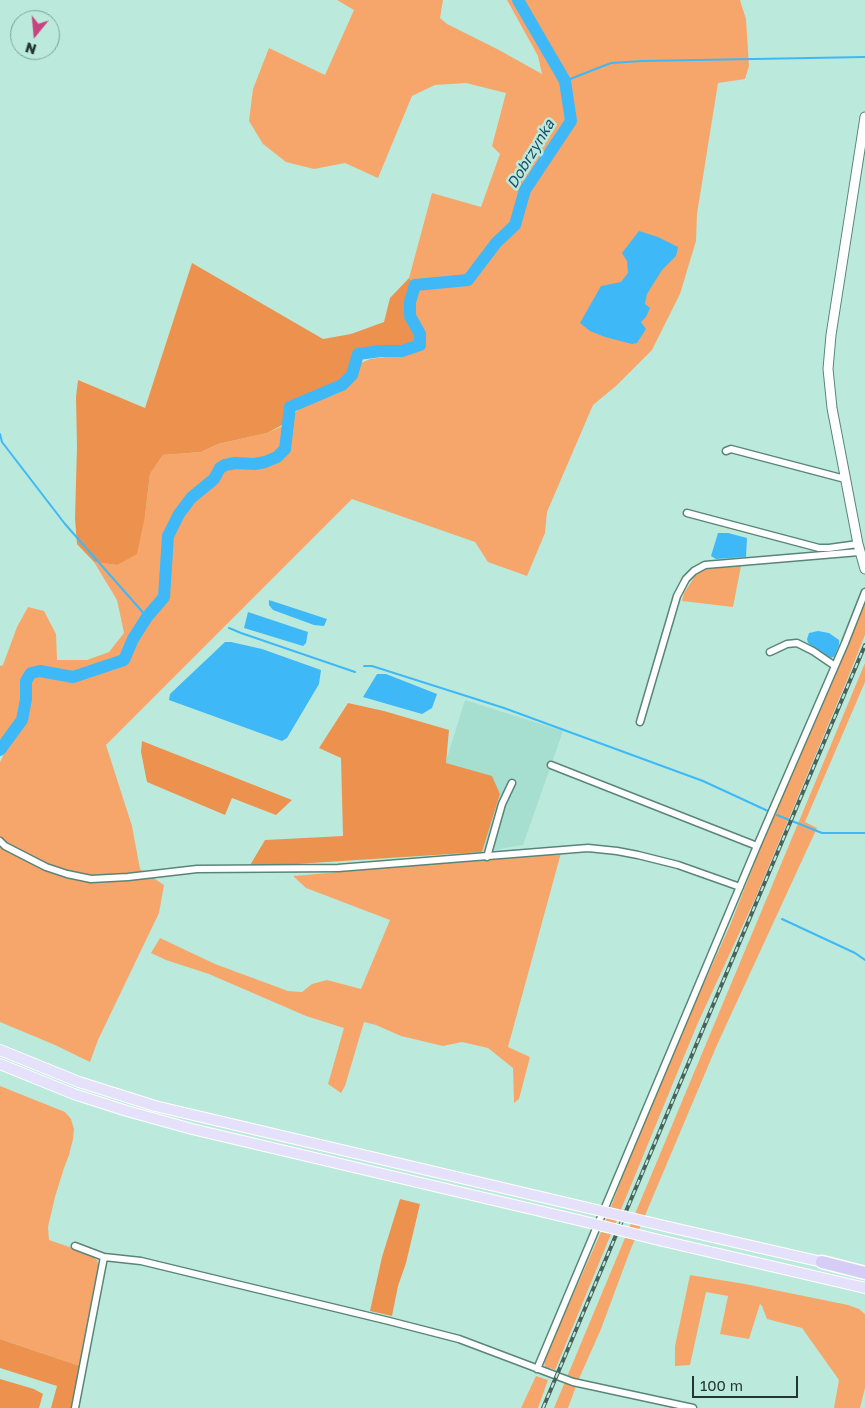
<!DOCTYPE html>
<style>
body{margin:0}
#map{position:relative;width:865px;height:1408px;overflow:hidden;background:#bbeadc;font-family:"Golos Text",sans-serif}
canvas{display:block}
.north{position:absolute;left:10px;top:10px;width:50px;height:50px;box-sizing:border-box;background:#bbeadc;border:1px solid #7fa298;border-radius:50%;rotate:197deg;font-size:14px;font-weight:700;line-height:20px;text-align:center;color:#243631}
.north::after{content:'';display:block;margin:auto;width:18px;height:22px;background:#ca4381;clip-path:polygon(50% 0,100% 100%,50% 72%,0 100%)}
.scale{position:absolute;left:692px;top:1376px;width:106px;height:22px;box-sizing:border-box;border:2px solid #243631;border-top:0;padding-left:6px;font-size:15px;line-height:18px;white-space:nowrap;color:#243631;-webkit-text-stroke:4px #bbeadc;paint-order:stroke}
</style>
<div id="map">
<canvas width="865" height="1408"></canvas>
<div class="north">N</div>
<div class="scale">100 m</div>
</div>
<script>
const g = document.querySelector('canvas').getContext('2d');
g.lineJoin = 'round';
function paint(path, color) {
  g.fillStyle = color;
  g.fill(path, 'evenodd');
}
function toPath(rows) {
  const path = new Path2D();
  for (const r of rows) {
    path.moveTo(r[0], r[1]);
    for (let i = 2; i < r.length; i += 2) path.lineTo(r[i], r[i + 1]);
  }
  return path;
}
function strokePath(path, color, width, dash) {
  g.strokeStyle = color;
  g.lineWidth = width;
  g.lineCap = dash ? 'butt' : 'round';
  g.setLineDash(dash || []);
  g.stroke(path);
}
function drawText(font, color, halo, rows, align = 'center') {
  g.font = font + ' "Golos Text",sans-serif';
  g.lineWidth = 5;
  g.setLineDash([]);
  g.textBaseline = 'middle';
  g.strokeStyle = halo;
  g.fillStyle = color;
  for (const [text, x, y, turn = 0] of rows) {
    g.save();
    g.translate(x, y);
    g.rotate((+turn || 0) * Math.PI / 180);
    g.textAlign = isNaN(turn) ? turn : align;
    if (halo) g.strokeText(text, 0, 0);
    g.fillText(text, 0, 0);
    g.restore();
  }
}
const built = toPath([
 [465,700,563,731,523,845,482,852,500,794,445,764]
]);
const green = toPath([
 [337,0,443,0,440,18,447,24,499,50,542,74,538,56,507,0,740,0,746,19,749,66,745,79,718,83,697,214,696,241,680,294,652,350,616,386,593,405,547,512,545,533,527,576,488,562,475,542,352,499,106,745,132,826,140,869,164,885,159,913,98,1040,90,1062,55,1045,0,1022,0,762,10,742,26,719,31,680,38,675,73,679,122,664,129,659,145,624,169,591,171,539,177,525,191,504,212,486,219,477,222,470,237,467,263,466,277,460,287,450,290,425,293,415,299,409,318,399,334,395,344,390,351,383,361,363,370,359,410,354,422,350,425,344,424,336,416,321,416,298,419,291,409,278,432,193,481,207,500,154,492,146,506,93,466,83,435,85,412,96,378,178,345,163,314,169,286,162,263,144,249,121,253,89,269,48,325,75,354,10],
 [285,425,282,447,274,456,253,463,232,462,222,463,217,466,211,478,189,497,176,513,165,535,162,596,144,616,131,636,122,657,78,673,37,669,29,672,24,680,24,698,20,717,3,738,0,739,0,666,3,665,17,627,28,607,44,611,56,634,57,660,87,660,109,652,124,633,117,600,94,562,117,565,145,516,150,474,163,455,201,452,218,444,267,433],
 [741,566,733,607,682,601,684,593,695,576,700,572,707,568],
 [865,600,865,635,847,680,755,899,697,1025,555,1370,550,1368,549,1370,545,1367,544,1360,605,1223,650,1104,731,923,775,811,818,716],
 [865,663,865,682,805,822,817,828,717,1045,630,1251,601,1329,578,1381,568,1408,554,1408],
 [561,853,508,1047,530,1057,519,1099,514,1103,513,1068,488,1048,462,1042,443,1046,401,1036,376,1025,364,1022,345,1086,341,1093,328,1084,344,1028,306,1016,209,974,166,960,151,953,160,938,215,964,288,991,302,992,312,984,327,980,361,989,390,920,306,888,293,876],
 [0,1086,65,1112,71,1119,74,1129,73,1139,69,1155,64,1168,55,1197,48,1227,49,1240,87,1253,97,1260,99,1268,80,1366,0,1339],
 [690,1275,745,1284,848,1305,859,1309,865,1314,865,1388,860,1408,834,1408,839,1380,802,1328,767,1319,762,1306,760,1304,749,1339,720,1334,728,1296,706,1292,690,1365,675,1366,675,1346],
 [536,1376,548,1380,538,1408,521,1408]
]);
const forest = toPath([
 [192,263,323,339,351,334,384,322,390,298,409,278,415,285,410,316,420,334,420,345,402,351,381,351,358,354,352,375,342,385,290,407,288,422,267,433,218,444,201,452,163,455,150,474,145,516,137,554,117,565,94,562,77,544,75,519,77,446,76,397,78,380,145,408],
 [348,703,384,711,449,730,446,763,492,776,500,794,482,852,249,867,265,840,343,836,341,758,319,748],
 [142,741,292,800,276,815,232,798,225,815,147,782,141,752],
 [400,1199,420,1204,406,1263,398,1286,392,1316,370,1311,382,1257],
 [0,1339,80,1366,71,1408,51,1408,57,1386,0,1368],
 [0,1379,34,1389,43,1394,39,1408,0,1408]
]);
const water = toPath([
 [639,231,658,237,678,247,676,256,662,270,647,294,645,304,650,308,646,317,641,322,646,329,637,343,632,344,605,337,590,331,580,323,601,286,621,282,628,273,627,261,622,253],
 [718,533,728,533,747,538,746,557,716,559,711,556],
 [269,600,327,619,324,626,314,625,273,610,269,605],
 [248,612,308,632,306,643,303,646,244,628],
 [818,631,829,633,839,640,839,645,834,657,829,658,808,643,807,639,809,633],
 [225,642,231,642,262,649,321,670,319,684,287,738,282,741,169,700,170,694],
 [377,674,386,674,437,694,432,708,422,714,363,697]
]);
const stream = toPath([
 [565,81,611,63,642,61,865,57],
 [0,434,2,442,65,524,147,617],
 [229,628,241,633,355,672],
 [364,666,372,666,504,708,703,781,768,811],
 [777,815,822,833,865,833],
 [782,919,855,953,865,960]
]);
const river = toPath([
 [0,750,22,720,26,699,26,681,31,673,40,671,73,677,124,660,133,639,147,617,164,597,168,536,179,514,191,498,214,479,220,468,225,465,235,463,255,464,265,462,277,457,285,449,290,407,342,385,352,375,358,354,381,351,402,351,420,345,420,334,410,316,410,302,415,285,468,280,496,243,515,225,525,190,571,121,565,81,518,0]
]);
const street = toPath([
 [726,451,731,449,845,479],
 [687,513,819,548,829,548,858,544],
 [770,652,787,644,797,643,813,651,835,666],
 [640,722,677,596,686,579,694,571,705,565,859,552],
 [551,765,757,846],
 [0,841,5,846,46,867,67,874,91,879,128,877,197,869,338,868,588,848,617,851,638,855,678,865,740,887],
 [487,857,502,804,512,783],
 [104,1257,141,1261,389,1321,459,1339,573,1382,693,1408],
 [537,1369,757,846,845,643,865,592],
 [75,1408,104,1257,75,1246]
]);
const secondary = toPath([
 [865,117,831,335,828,369,832,408,858,544,865,569]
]);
const primary = toPath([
 [0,1050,79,1082,155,1106,584,1207],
 [0,1064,74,1094,127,1111,192,1129,578,1220],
 [669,1227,822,1262],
 [663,1241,865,1288]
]);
const highway = toPath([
 [822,1262,865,1273]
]);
const rail = toPath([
 [543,1408,865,645]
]);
const primaryBridge = toPath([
 [584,1207,669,1227],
 [578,1220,663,1241]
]);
const waterNames = [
 ["Dobrzynka",531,154,-59]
];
paint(built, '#a6dfcf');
paint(green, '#f7a66b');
paint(forest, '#ed924e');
paint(water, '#3eb8f6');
strokePath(stream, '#3eb8f6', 2);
strokePath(river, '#3eb8f6', 12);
strokePath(street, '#598579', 9);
strokePath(secondary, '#598579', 11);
strokePath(primary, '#fff', 12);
strokePath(highway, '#fff', 15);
strokePath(street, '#fff', 6);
strokePath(secondary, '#fff', 9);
strokePath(primary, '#e6e1fa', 10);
strokePath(highway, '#d6cdf7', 12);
strokePath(rail, '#49625b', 4);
strokePath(rail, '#bbeadc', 2, [5.5]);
strokePath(primaryBridge, '#fff', 12, []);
strokePath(primaryBridge, '#e6e1fa', 10);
drawText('italic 15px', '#1d4c66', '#bbeadc', waterNames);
</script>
